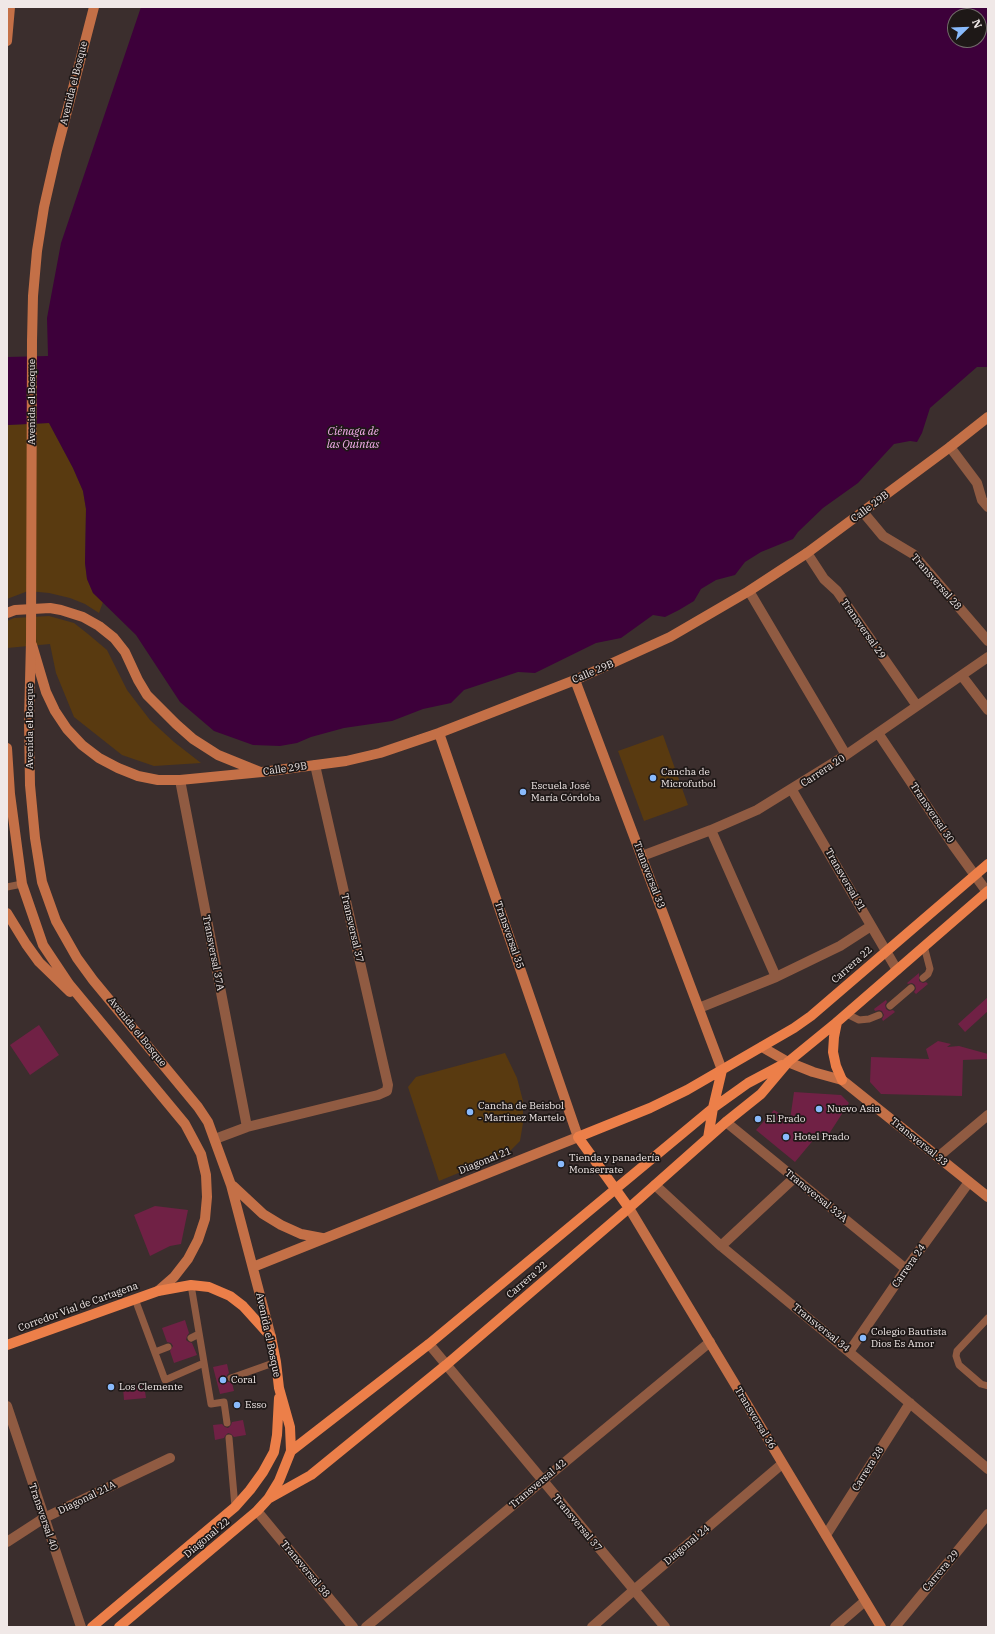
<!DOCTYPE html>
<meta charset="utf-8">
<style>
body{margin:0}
#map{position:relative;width:995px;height:1634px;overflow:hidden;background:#3b2e2d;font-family:"IBM Plex Serif",serif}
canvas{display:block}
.frame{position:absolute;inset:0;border:8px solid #f0e8e7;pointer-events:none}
.north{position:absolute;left:947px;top:8px;width:40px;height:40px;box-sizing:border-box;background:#1e1817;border:1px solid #726b6a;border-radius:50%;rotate:67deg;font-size:11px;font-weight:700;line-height:16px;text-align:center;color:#f0e8e7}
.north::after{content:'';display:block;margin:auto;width:14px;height:18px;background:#89bafc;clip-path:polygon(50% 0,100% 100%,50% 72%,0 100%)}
</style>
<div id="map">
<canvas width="995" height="1634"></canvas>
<div class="frame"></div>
<div class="north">N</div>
</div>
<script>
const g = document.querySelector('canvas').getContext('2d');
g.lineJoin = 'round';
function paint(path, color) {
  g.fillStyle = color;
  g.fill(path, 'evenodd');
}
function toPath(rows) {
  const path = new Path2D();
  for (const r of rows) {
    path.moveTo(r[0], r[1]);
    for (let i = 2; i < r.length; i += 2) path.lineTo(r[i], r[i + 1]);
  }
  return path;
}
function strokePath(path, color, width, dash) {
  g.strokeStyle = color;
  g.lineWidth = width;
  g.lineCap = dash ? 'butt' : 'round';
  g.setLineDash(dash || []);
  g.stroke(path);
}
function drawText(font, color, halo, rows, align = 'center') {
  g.font = font + ' "IBM Plex Serif",serif';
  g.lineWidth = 3.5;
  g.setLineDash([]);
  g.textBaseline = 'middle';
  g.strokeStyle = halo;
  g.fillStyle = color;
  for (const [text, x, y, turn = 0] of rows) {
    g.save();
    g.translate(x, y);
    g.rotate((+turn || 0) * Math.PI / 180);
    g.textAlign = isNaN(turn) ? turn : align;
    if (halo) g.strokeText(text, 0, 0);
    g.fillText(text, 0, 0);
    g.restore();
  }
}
const green = toPath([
 [49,423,73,468,83,491,86,509,85,563,87,579,93,593,103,602,99,613,85,604,70,598,49,593,28,591,7,599,7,425],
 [49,616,74,623,88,634,107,650,127,690,150,720,174,742,201,763,154,766,122,755,74,717,56,673,50,644,7,648,7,621,14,618],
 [663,735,688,805,644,821,618,751],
 [505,1053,517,1078,523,1101,523,1123,520,1141,510,1151,490,1160,439,1181,408,1087,416,1077]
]);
const water = toPath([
 [141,7,988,7,988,367,977,367,930,408,922,433,917,442,910,441,894,444,858,483,823,508,798,532,793,539,761,552,745,562,735,575,716,580,701,589,694,601,679,610,665,617,653,615,621,638,596,643,535,673,518,672,464,690,451,703,423,709,392,721,344,728,311,737,297,743,280,746,253,745,214,731,180,702,136,635,93,593,87,579,85,563,86,509,83,491,73,468,49,423,7,425,7,357,48,356,47,318,61,243],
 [955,16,979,16,979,40,955,40]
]);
const building = toPath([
 [919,973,919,981,923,983,926,982,928,984,916,994,914,992,916,989,915,985,912,983,908,984,907,983],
 [988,997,988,1011,965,1032,958,1024],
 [886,1000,887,1002,885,1005,886,1009,889,1011,893,1010,895,1012,883,1021,882,1019,884,1015,882,1011,879,1010,875,1011,874,1009],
 [39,1025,59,1055,30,1075,10,1045],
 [938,1041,951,1044,947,1047,959,1046,988,1054,988,1059,963,1060,962,1096,881,1094,870,1082,871,1057,929,1059,926,1049],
 [794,1092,841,1095,849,1103,827,1137,820,1132,795,1162,756,1130,774,1110,790,1120],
 [155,1206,188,1210,181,1244,170,1246,150,1256,134,1215],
 [185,1320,189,1333,187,1336,186,1340,189,1342,192,1343,197,1355,174,1363,170,1351,173,1346,171,1343,167,1342,162,1328],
 [227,1364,229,1373,227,1375,226,1379,228,1382,232,1383,234,1391,220,1394,213,1367],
 [144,1385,146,1398,124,1400,123,1388],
 [243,1420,246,1435,234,1437,231,1434,228,1433,225,1436,224,1438,215,1440,213,1425,222,1424,225,1427,228,1428,231,1425,232,1422]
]);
const lane = toPath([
 [7,887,22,884],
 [923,978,928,974,930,969,924,946],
 [890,1006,911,988],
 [847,1014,859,1020,869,1019,879,1015],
 [191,1285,211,1404,224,1402,227,1423],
 [135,1299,165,1380,204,1363],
 [988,1318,957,1351,956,1356,959,1365,981,1384,988,1386],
 [191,1338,199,1334],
 [155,1352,168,1347],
 [231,1378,276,1362],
 [229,1438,235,1507]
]);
const street = toPath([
 [950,447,977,483,982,500,988,507],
 [863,512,883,536,913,554,988,641],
 [807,553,824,579,837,591,917,706],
 [749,591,846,755],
 [962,676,988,710],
 [878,733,953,845,987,892],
 [180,780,247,1127],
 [792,790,897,970],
 [711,830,776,977,840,946,871,926],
 [642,856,711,830,757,810,846,755,988,657],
 [699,1008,776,977],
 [726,1122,906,1269],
 [215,1139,247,1127,378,1095,387,1091,388,1085,315,765],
 [938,1157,988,1115],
 [655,1185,721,1246,849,1352,988,1469],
 [721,1246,794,1178],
 [429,1344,665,1627],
 [849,1352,906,1269,969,1182],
 [7,1406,81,1627],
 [257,1511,353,1627],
 [826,1535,910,1403],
 [7,1542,44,1518,170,1458],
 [366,1627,710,1342],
 [592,1627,634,1590,782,1464],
 [835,1627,865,1601],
 [895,1627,988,1514]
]);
const secondary = toPath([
 [7,41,10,7],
 [32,341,33,296,37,251,44,207,57,150,94,7],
 [7,613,15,610,50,608,61,610,83,617,99,626,114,638,125,652,138,680,147,695,176,724,193,739,218,755,260,772],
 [32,645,46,692,55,711,67,729,82,745,99,758,118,768,138,776,158,780,180,780,262,772,346,761,380,753,439,733,575,680,670,637,749,591,807,553,950,447,988,417],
 [575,680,722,1070],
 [29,721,30,785,35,838,42,882,56,921,77,958,93,980,198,1107,208,1122,231,1185,271,1337],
 [7,748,10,794,22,884,43,945,69,984,185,1124,201,1154,206,1175,207,1197,205,1219,198,1240,188,1259,174,1277,158,1291],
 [7,913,26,944,39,962,70,992],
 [762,1047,788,1062,813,1072,842,1080,988,1197],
 [233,1186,263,1214,281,1225,301,1234,322,1238],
 [629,1208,881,1627],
 [253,1267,578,1137,439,733]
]);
const primary = toPath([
 [837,1022,834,1037,833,1052,836,1066,842,1080],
 [708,1138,713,1108,722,1070],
 [629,1208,578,1137,650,1108,687,1090,794,1028,811,1016,988,864],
 [7,1345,158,1291,191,1285,209,1287,230,1296,243,1306,271,1337,276,1362,279,1388,290,1427,291,1451,279,1481,268,1499,257,1511,119,1627],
 [291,1451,429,1344,713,1108,748,1083,782,1065],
 [268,1499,311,1475,446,1365,629,1208,726,1122,761,1094,788,1062,837,1022,988,891],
 [92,1627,235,1507,250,1490,263,1472,274,1452,277,1435,279,1398]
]);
const secondaryBridge = toPath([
 [29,721,31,642,32,341]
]);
const markers = [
 [653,778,4,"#89bafc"],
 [523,792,4,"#89bafc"],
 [819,1109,4,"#89bafc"],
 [470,1112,4,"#89bafc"],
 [758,1119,4,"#89bafc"],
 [786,1137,4,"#89bafc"],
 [561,1164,4,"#89bafc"],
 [863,1338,4,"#89bafc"],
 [223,1380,4,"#89bafc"],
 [111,1387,4,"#89bafc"],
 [237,1405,4,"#89bafc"]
];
const streetNames = [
 ["Avenida el Bosque",74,83,-76],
 ["Avenida el Bosque",32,402,-90],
 ["Calle 29B",870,507,-37],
 ["Transversal 28",936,582,49],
 ["Transversal 29",863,629,55],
 ["Calle 29B",593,672,-23],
 ["Avenida el Bosque",30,726,-90],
 ["Calle 29B",285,769,-8],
 ["Carrera 20",823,771,-33],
 ["Transversal 30",932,813,56],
 ["Transversal 33",649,875,69],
 ["Transversal 31",845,880,60],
 ["Transversal 37",352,928,77],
 ["Transversal 35",509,935,71],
 ["Transversal 37A",213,953,79],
 ["Carrera 22",852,965,-41],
 ["Avenida el Bosque",137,1032,51],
 ["Transversal 33",919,1142,39],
 ["Diagonal 21",485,1161,-22],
 ["Transversal 33A",816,1196,39],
 ["Carrera 24",909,1266,-55],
 ["Carrera 22",527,1280,-41],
 ["Corredor Vial de Cartagena",78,1307,-20],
 ["Transversal 34",821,1328,39],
 ["Avenida el Bosque",268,1335,78],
 ["Transversal 36",755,1418,59],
 ["Carrera 28",868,1469,-58],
 ["Transversal 42",538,1484,-40],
 ["Diagonal 21A",87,1498,-26],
 ["Transversal 40",43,1517,71],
 ["Transversal 37",577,1523,50],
 ["Diagonal 22",207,1538,-40],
 ["Diagonal 24",687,1545,-40],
 ["Transversal 38",305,1569,50],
 ["Carrera 29",941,1571,-50]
];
const poiNames = [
 ["Cancha de",661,772],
 ["Microfutbol",661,784],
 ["Escuela José",531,786],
 ["María Córdoba",531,798],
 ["Cancha de Beisbol",478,1106],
 ["- Martinez Martelo",478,1118],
 ["Nuevo Asia",827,1109],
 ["El Prado",766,1119],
 ["Hotel Prado",794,1137],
 ["Tienda y panadería",569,1158],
 ["Monserrate",569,1170],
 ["Colegio Bautista",871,1332],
 ["Dios Es Amor",871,1344],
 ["Coral",231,1380],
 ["Los Clemente",119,1387],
 ["Esso",245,1405]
];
const waterNames = [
 ["Ciénaga de",353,432],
 ["las Quintas",353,445]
];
paint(green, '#593a10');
paint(water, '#3d003a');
paint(building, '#702145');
strokePath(lane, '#905b42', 7);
strokePath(street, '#905b42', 10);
strokePath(secondary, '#c47047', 10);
strokePath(primary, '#ec7f49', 10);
strokePath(secondaryBridge, '#c47047', 10);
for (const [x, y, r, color] of markers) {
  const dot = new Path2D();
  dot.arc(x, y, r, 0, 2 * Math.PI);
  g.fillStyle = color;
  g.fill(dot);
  strokePath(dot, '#1e1817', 1.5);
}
drawText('10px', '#f0e8e7', '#1e1817', streetNames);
drawText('10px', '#f0e8e7', '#1e1817', poiNames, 'left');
drawText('italic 11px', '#fab1f1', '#1e1817', waterNames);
</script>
